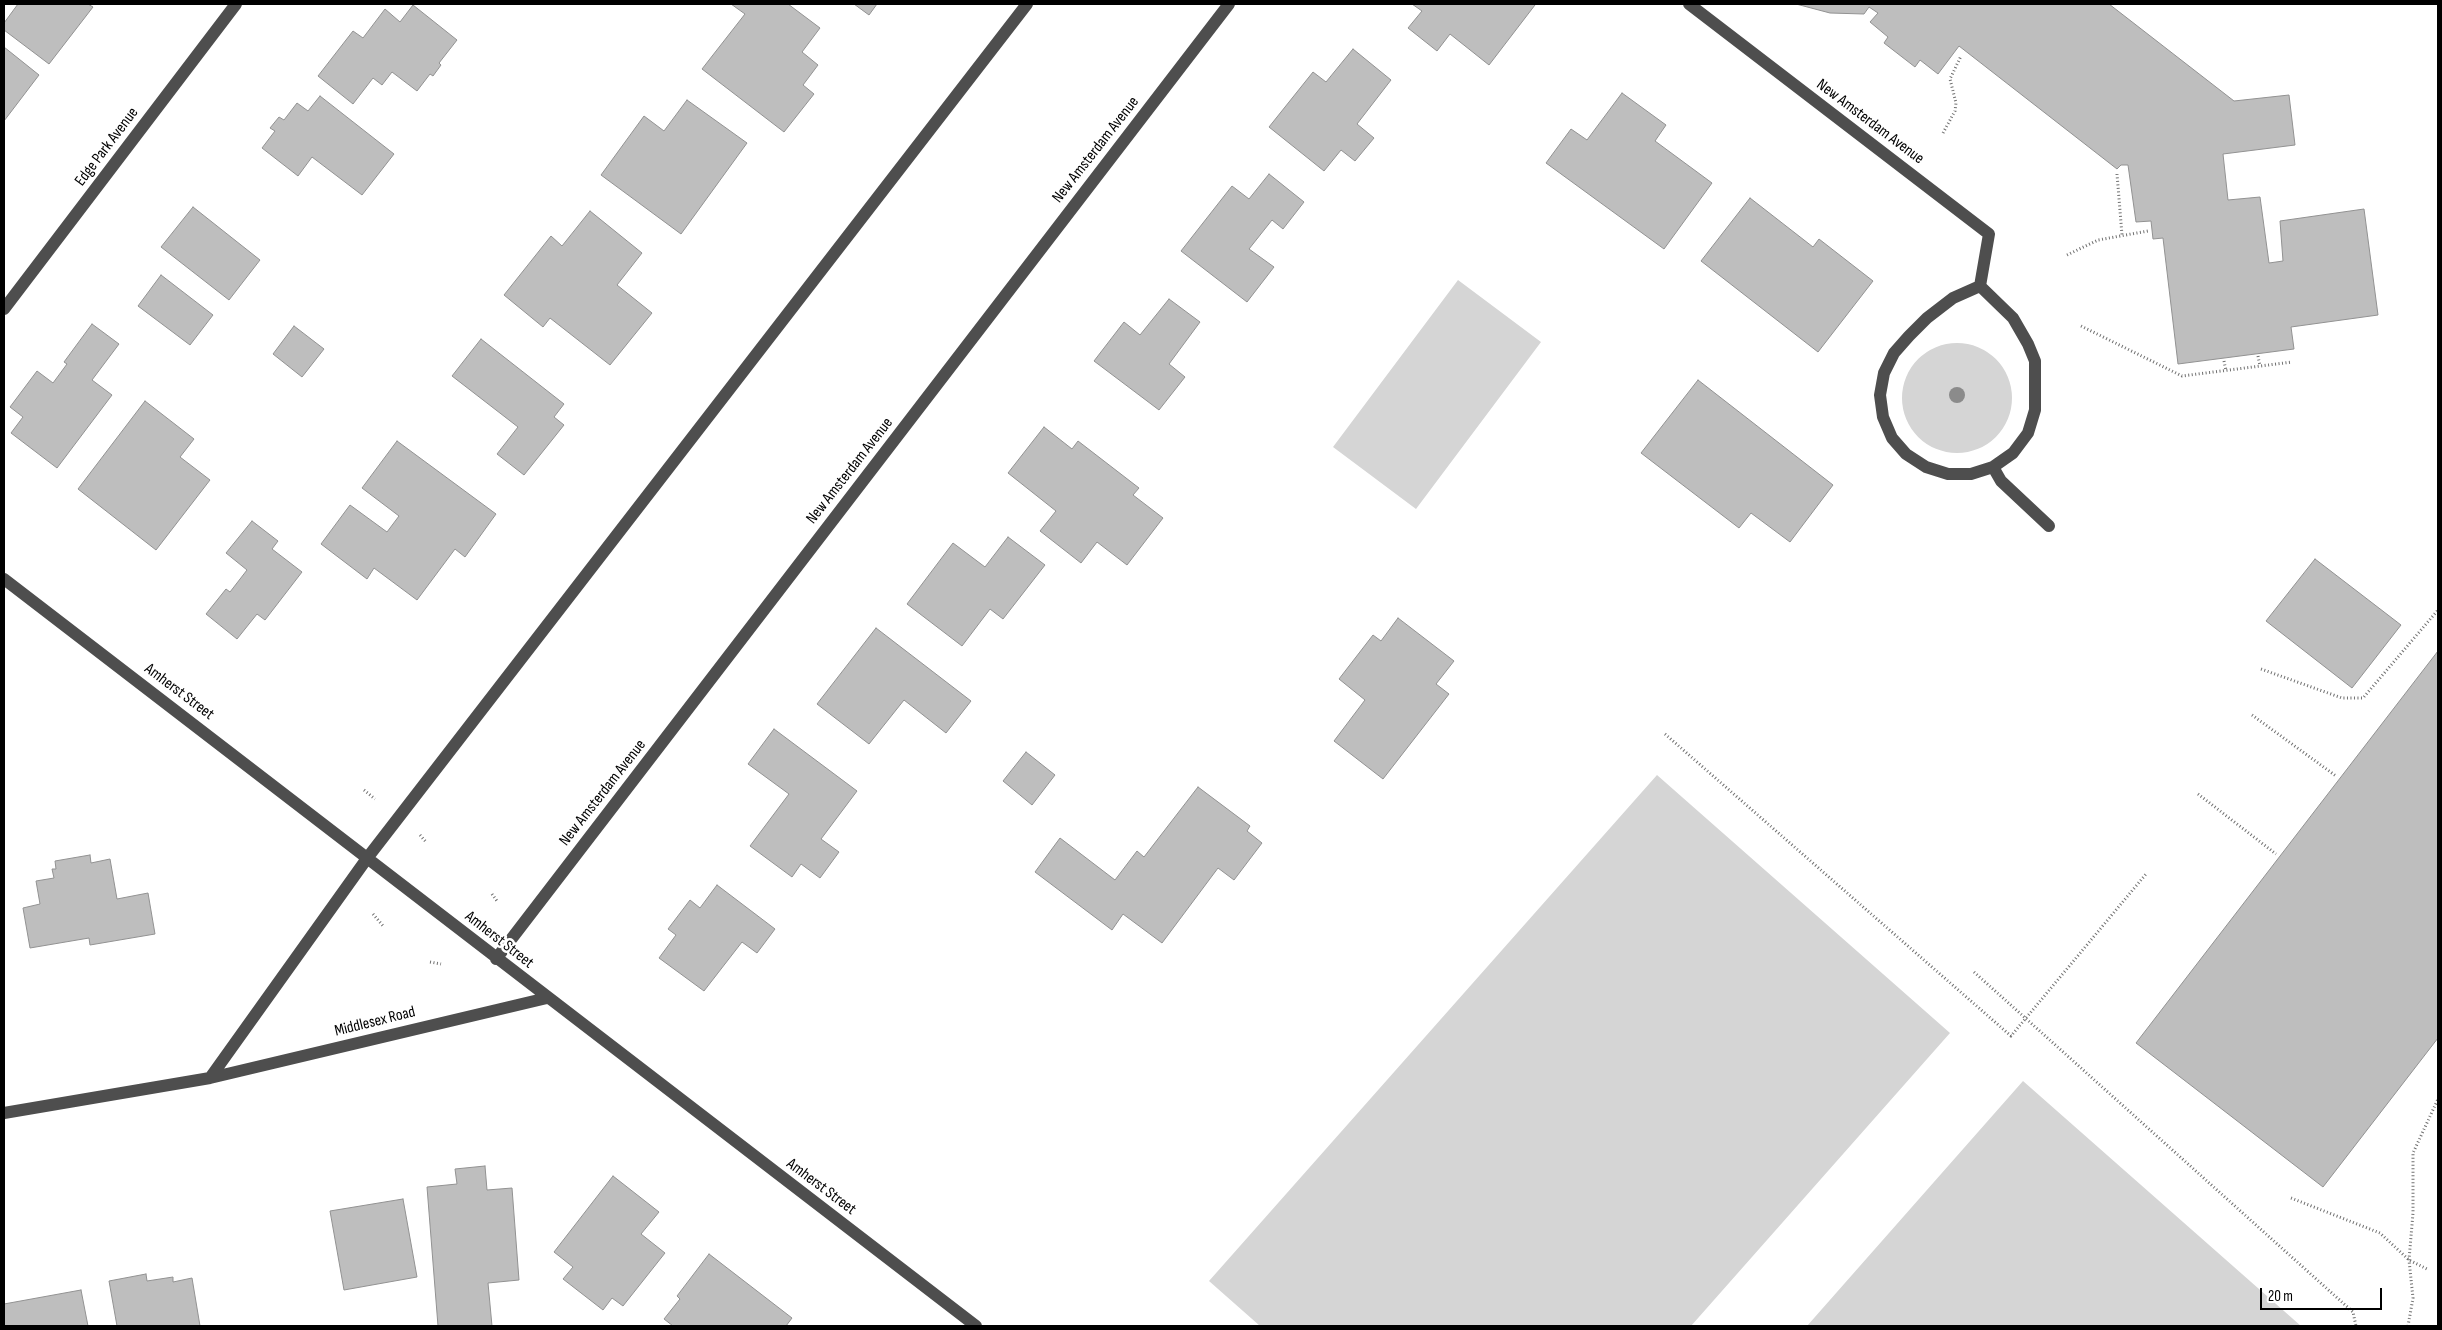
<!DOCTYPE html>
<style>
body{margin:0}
#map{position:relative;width:2442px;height:1330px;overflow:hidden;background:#fff;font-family:"Sofia Sans Condensed",sans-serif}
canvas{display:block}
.frame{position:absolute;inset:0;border:5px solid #000;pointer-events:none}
.scale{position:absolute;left:2260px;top:1288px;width:122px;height:22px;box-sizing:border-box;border:2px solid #000;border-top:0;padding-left:6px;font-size:15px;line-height:18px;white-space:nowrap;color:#000;-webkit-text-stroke:4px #fff;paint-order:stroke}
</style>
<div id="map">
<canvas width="2442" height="1330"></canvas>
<div class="frame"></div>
<div class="scale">20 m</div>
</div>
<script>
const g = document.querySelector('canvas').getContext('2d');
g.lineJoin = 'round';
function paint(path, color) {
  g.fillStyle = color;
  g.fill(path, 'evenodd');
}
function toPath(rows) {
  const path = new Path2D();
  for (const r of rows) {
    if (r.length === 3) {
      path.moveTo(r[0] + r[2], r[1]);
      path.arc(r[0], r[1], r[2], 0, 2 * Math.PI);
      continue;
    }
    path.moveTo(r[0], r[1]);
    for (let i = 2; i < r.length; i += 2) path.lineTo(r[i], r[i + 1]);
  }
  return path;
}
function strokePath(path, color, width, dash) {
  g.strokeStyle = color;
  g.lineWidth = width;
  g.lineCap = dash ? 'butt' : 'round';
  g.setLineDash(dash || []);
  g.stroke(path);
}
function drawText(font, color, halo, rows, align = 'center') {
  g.font = font + ' "Sofia Sans Condensed",sans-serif';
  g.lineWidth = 5;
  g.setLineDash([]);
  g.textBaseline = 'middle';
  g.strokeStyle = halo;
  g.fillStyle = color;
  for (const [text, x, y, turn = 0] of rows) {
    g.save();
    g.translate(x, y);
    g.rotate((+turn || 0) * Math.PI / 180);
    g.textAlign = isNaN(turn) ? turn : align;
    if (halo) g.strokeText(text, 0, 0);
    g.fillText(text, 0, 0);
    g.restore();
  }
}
const green = toPath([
 [1458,280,1541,342,1416,509,1333,447],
 [1957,398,55],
 [1657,775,1950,1033,1691,1326,1260,1326,1209,1281],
 [2023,1081,2301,1326,1807,1326]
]);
const building = toPath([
 [18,4,88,4,93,7,49,64,4,30,4,23,18,4],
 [731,4,788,4,820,28,802,52,818,65,803,85,814,94,784,132,702,69,745,14,731,4],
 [854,4,877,4,869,15,854,4],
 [1412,4,1533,4,1535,5,1489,65,1450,34,1437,51,1408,28,1422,11,1412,4],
 [1796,4,2109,4,2234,101,2289,95,2295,145,2223,154,2228,200,2260,197,2269,263,2283,261,2280,221,2364,209,2378,315,2291,327,2294,349,2178,364,2163,238,2153,239,2151,221,2136,222,2128,165,2121,165,2117,169,1959,46,1938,74,1920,60,1915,67,1884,43,1888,37,1870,22,1878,13,1869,7,1864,14,1830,13,1796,4],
 [413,5,457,40,439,63,441,65,433,76,430,74,417,91,392,72,382,85,373,78,353,104,318,76,353,31,363,38,385,9,400,22,413,5],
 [4,47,39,75,4,121,4,47],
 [1353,49,1391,80,1357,124,1374,138,1355,161,1341,150,1324,171,1269,127,1313,72,1326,82,1353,49],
 [1622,93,1666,125,1655,141,1712,183,1664,249,1546,163,1571,129,1587,140,1622,93],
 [320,96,394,154,362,195,312,157,298,176,262,148,275,131,270,128,279,117,284,120,297,103,308,111,320,96],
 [687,100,747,143,681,234,601,175,644,116,664,131,687,100],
 [1269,174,1304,202,1283,229,1272,220,1249,249,1274,267,1247,302,1181,251,1232,186,1249,199,1269,174],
 [1750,198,1813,247,1819,239,1873,281,1818,352,1701,261,1750,198],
 [193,207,260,260,229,300,161,247,193,207],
 [590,211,642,253,617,285,652,313,610,365,550,318,543,327,504,295,551,236,562,246,590,211],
 [161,275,213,315,190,345,138,306,161,275],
 [1169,299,1200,322,1169,364,1185,377,1159,410,1094,361,1124,322,1140,335,1169,299],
 [92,324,119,344,92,380,112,395,57,468,11,433,23,417,10,407,37,371,53,383,67,364,64,362,92,324],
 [294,326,324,349,302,377,273,354,294,326],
 [481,339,564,404,554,417,564,425,524,475,497,454,518,427,452,376,481,339],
 [1698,380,1833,485,1790,542,1751,513,1739,528,1641,453,1698,380],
 [145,401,194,439,180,457,210,480,156,550,78,489,145,401],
 [1044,427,1072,449,1078,441,1139,488,1133,495,1163,518,1127,565,1097,542,1081,563,1040,531,1056,511,1008,473,1044,427],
 [397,441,496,514,465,557,455,549,417,600,374,568,367,579,321,544,350,505,387,532,399,516,362,488,397,441],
 [252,521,278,541,272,549,302,572,265,620,257,614,237,639,206,614,226,589,230,592,247,570,226,553,252,521],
 [1008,537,1045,565,1003,619,990,609,962,646,907,604,953,543,985,567,1008,537],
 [2315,559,2401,625,2352,688,2266,621,2315,559],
 [1398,618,1454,661,1436,684,1449,694,1383,779,1334,741,1365,700,1339,679,1373,635,1381,641,1398,618],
 [876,628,971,701,946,733,904,700,869,744,817,704,876,628],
 [2438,651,2438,1038,2323,1187,2136,1043,2438,651],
 [774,729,857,791,821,839,839,852,820,878,801,864,792,877,750,846,789,794,748,764,774,729],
 [1026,752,1055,775,1032,805,1003,781,1026,752],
 [1198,787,1250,826,1247,831,1262,843,1234,880,1218,868,1162,943,1123,914,1112,930,1035,872,1060,838,1115,880,1137,851,1144,857,1198,787],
 [90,855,91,863,110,859,117,899,148,893,155,934,90,945,89,938,30,948,23,908,40,904,36,881,54,878,52,869,56,869,55,861,90,855],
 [717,885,775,929,757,953,742,942,704,991,659,958,676,935,668,929,690,900,700,908,717,885],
 [485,1166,487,1190,512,1188,519,1280,488,1283,492,1326,438,1326,427,1187,457,1184,455,1169,485,1166],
 [613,1176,659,1212,641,1234,665,1253,623,1306,612,1298,603,1310,563,1279,573,1267,554,1252,613,1176],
 [403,1199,417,1277,344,1290,330,1211,403,1199],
 [709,1254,792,1318,786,1326,673,1326,664,1319,680,1299,677,1296,709,1254],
 [146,1274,147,1281,173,1277,173,1282,192,1278,200,1326,117,1326,109,1281,146,1274],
 [81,1290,88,1326,4,1326,4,1304,81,1290]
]);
const path = toPath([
 [1943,133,1955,111,1956,103,1950,79,1961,56],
 [2117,174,2122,235],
 [2067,255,2098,240,2148,231],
 [2081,326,2182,376,2292,362],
 [2258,356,2260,366],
 [2224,361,2226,371],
 [2261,669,2342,698,2363,698,2438,610],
 [2252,715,2336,776],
 [1665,734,2011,1036,2146,874],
 [364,790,375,799],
 [2198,794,2276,854],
 [420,835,426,842],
 [492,894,497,901],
 [373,914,384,927],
 [430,962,441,964],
 [1974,972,2353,1312,2356,1326],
 [2291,1198,2380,1233,2409,1260,2427,1269],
 [2408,1326,2413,1298,2409,1260,2413,1213,2413,1153,2438,1099]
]);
const minor = toPath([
 [1689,4,1989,234,1980,286],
 [1980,286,2013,318,2028,344,2035,361,2035,410,2028,433,2013,453,1993,467,1971,474,1948,474,1926,467,1906,454,1892,438,1883,417,1880,395,1884,373,1894,353,1909,336,1927,318,1953,298,1980,286],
 [4,309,236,4],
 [1993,467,2001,481,2049,526],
 [4,579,976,1326],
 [496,959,1229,4],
 [210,1078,368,857,1027,4],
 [4,1113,210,1078,547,998]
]);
const trees = [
 [1957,395]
];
const streetNames = [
 ["New Amsterdam Avenue",1870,122,37],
 ["Edge Park Avenue",107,147,-53],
 ["New Amsterdam Avenue",1096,150,-52],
 ["New Amsterdam Avenue",850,471,-52],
 ["Amherst Street",179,692,37],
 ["New Amsterdam Avenue",603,793,-52],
 ["Amherst Street",499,940,38],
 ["Middlesex Road",375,1022,-14],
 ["Amherst Street",821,1187,37]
];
paint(green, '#d5d5d5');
paint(building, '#bebebe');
strokePath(building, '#929292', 1);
strokePath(path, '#707070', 3, [1, 2.5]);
strokePath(minor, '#4e4e4e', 12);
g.fillStyle = '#8b8b8b';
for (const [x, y] of trees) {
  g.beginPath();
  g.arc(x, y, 8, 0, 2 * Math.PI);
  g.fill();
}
drawText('16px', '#000', '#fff', streetNames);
</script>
